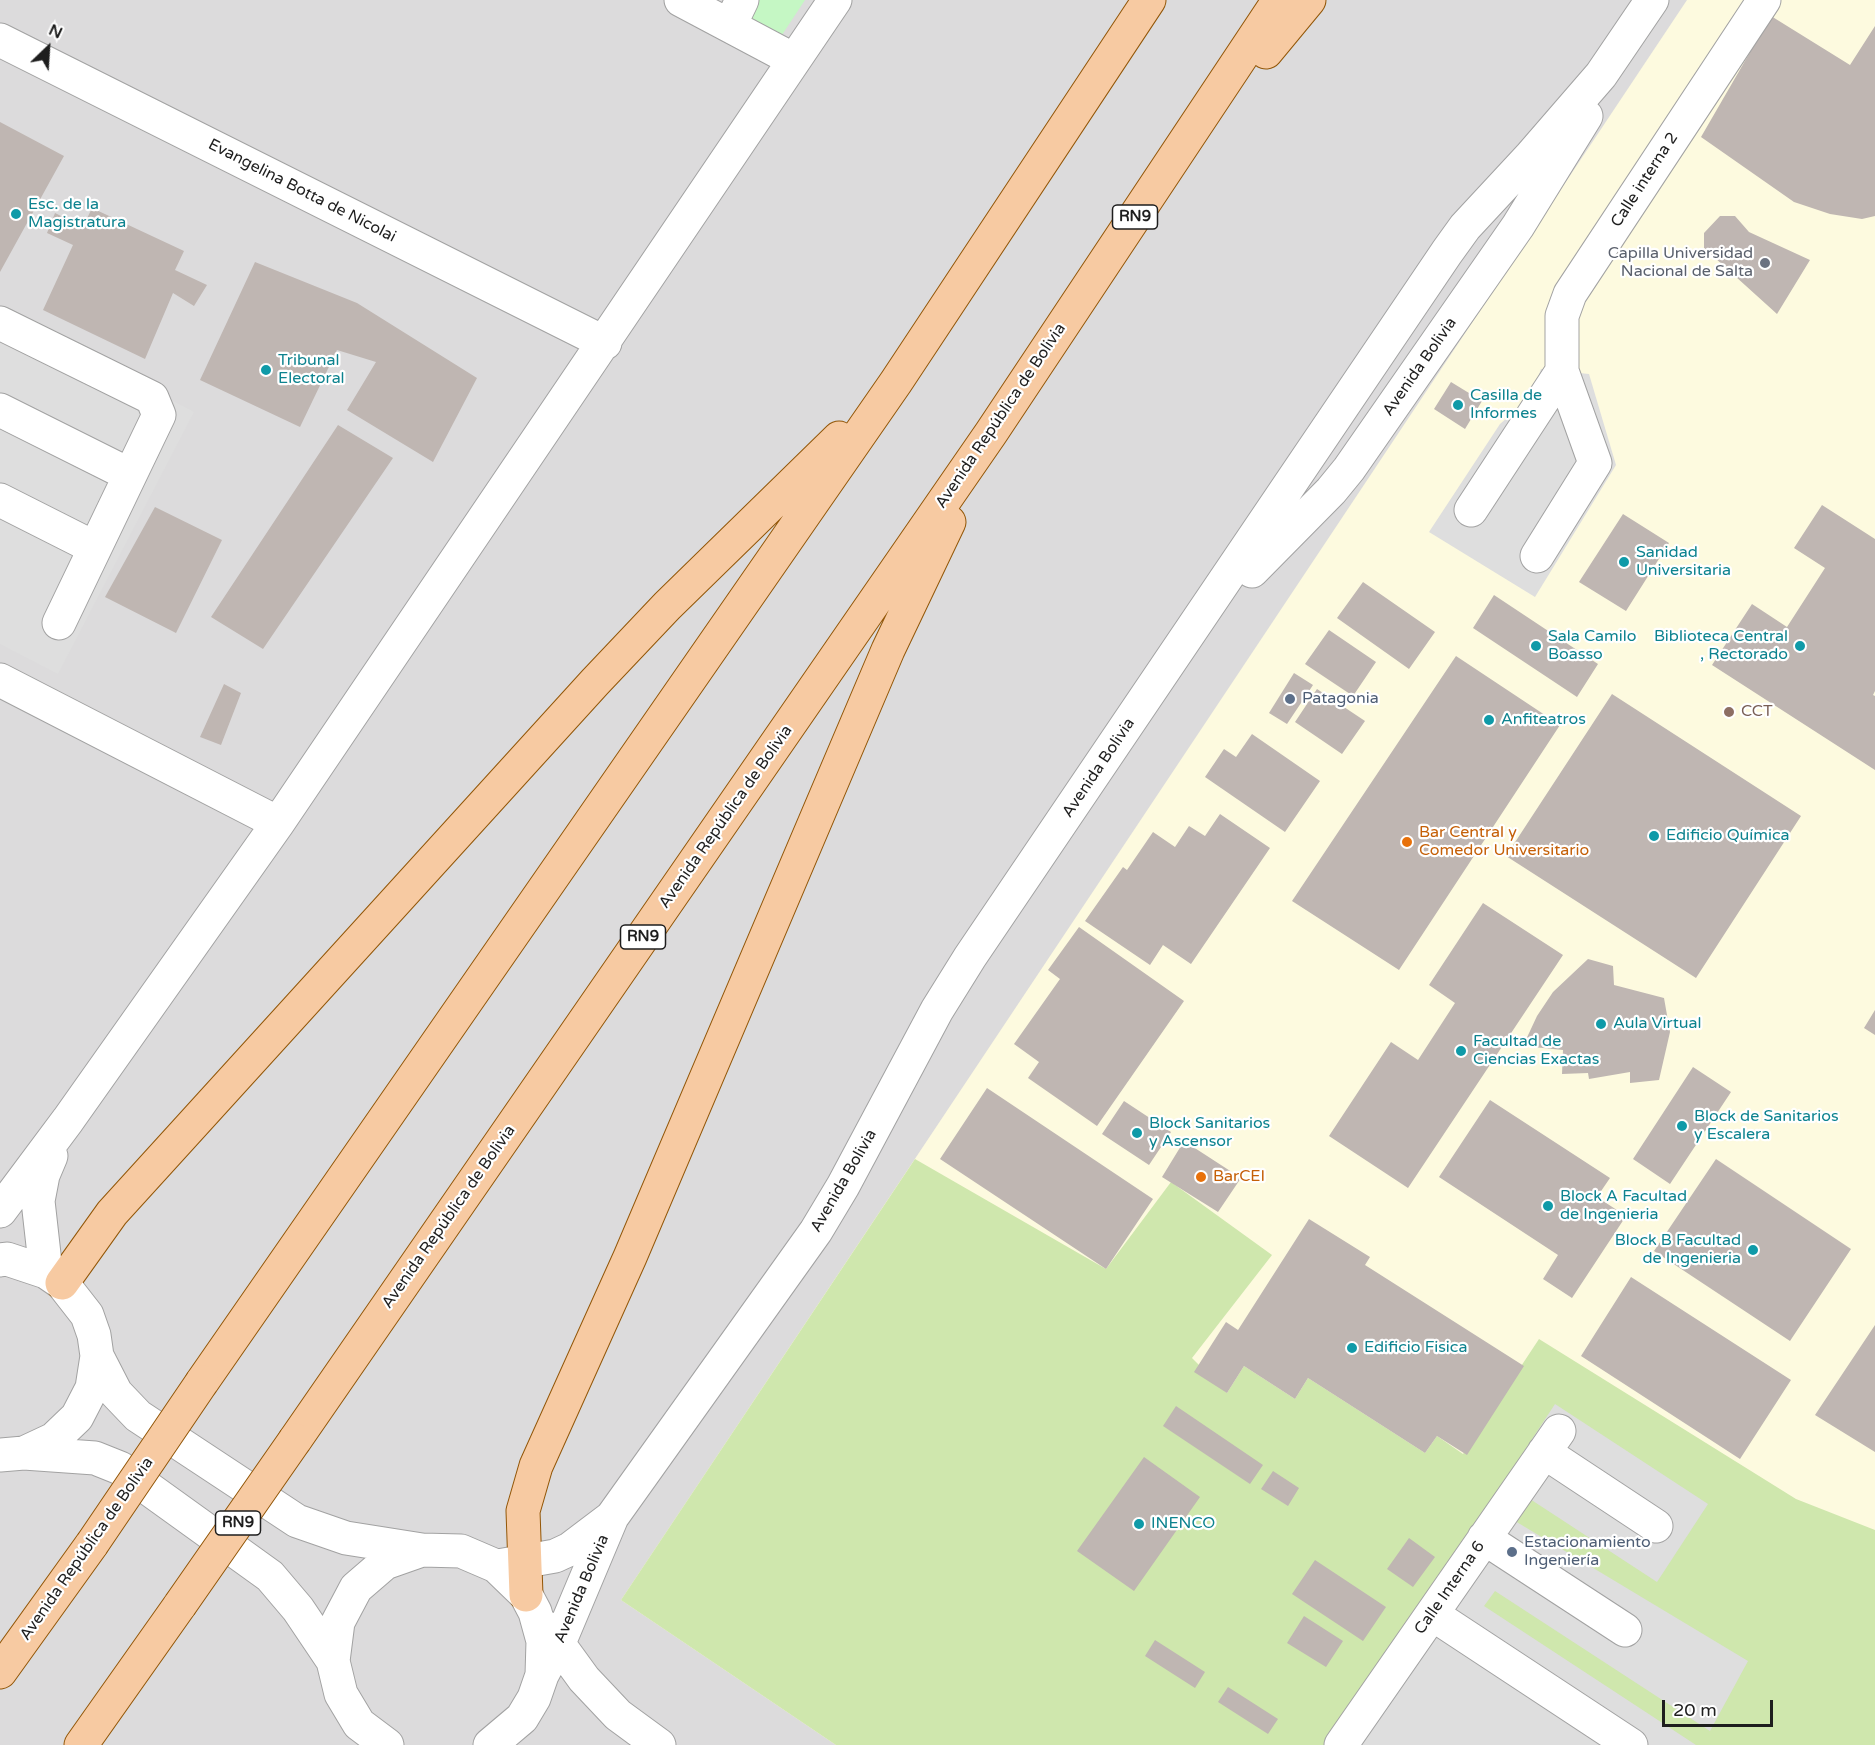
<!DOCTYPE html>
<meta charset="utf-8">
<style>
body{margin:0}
#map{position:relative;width:1875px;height:1745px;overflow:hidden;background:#efebe5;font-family:"Varela Round",sans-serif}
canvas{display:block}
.north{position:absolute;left:18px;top:18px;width:60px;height:60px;-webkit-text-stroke:4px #fff;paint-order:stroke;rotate:25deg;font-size:16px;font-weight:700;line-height:24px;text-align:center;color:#1e1e1e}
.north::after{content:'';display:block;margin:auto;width:21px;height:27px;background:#1e1e1e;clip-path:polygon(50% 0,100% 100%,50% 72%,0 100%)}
.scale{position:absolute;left:1662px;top:1700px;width:111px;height:27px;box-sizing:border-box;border:3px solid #1e1e1e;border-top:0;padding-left:8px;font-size:18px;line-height:21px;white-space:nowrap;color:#1e1e1e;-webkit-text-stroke:4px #fff;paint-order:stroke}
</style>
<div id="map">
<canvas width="1875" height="1745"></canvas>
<div class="north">N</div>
<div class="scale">20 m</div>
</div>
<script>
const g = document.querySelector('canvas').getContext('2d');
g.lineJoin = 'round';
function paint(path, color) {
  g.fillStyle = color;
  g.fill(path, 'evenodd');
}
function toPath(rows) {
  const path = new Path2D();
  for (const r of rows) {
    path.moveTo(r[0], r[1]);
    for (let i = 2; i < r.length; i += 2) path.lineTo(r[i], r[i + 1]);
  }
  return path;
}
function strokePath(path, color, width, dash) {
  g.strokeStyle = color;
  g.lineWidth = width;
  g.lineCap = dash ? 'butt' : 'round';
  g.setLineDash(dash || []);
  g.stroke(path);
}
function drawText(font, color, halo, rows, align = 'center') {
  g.font = font + ' "Varela Round",sans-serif';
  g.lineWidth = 4.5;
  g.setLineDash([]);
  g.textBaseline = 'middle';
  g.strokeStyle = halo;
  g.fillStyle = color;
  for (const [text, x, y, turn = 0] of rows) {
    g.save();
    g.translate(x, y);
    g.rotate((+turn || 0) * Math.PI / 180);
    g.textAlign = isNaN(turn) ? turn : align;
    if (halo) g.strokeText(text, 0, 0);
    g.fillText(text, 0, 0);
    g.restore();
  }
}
const residential = toPath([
 [0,0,1875,0,1875,1745,0,1745]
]);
const education = toPath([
 [1687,0,1875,0,1875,1745,836,1745,621,1600]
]);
const grass = toPath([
 [915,1159,1106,1269,1171,1182,1272,1255,1192,1358,1227,1393,1244,1366,1295,1399,1308,1378,1425,1453,1437,1436,1463,1454,1539,1339,1796,1499,1875,1530,1875,1745,836,1745,621,1600]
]);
const park = toPath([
 [752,0,805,0,776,44,741,22]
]);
const parking = toPath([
 [0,311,194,412,58,674,0,644],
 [1541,369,1589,374,1616,465,1535,597,1429,532,1500,424,1531,397],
 [1555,1404,1708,1504,1657,1582,1530,1499,1515,1521,1748,1661,1710,1731,1495,1591,1484,1606,1696,1745,1356,1745,1339,1734]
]);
const building = toPath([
 [1771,16,1850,65,1875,26,1875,216,1862,219,1830,214,1794,202,1701,137],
 [0,122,64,156,0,272],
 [92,208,184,251,175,270,207,285,194,306,173,293,145,359,43,310,73,245,47,233,55,213,83,227],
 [1720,216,1735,216,1749,232,1810,260,1777,314,1704,248,1704,233],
 [255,262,357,303,477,378,433,462,347,410,376,362,337,350,300,427,200,380],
 [1451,382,1482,401,1465,429,1434,409],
 [338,425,393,458,263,649,211,617],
 [1822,505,1875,539,1875,691,1873,695,1875,696,1875,770,1712,665,1752,604,1787,627,1825,568,1794,548],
 [155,507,222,540,176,633,105,597],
 [1623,514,1669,543,1626,611,1579,582],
 [1363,582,1435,632,1409,669,1337,618],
 [1494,595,1598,664,1577,697,1473,628],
 [1329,630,1376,662,1353,696,1305,664],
 [1456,656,1560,725,1399,970,1292,901],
 [1294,673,1313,685,1287,724,1269,713],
 [224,684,241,693,221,745,200,737],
 [1317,689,1365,721,1342,754,1295,722],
 [1612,694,1801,816,1696,978,1506,856],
 [1252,734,1320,781,1285,832,1205,777,1224,749,1236,757],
 [1220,814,1270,848,1191,964,1163,945,1150,965,1085,921,1123,867,1127,870,1153,832,1175,847,1189,826,1205,836],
 [1483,903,1563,955,1408,1188,1329,1136,1391,1042,1418,1060,1455,1003,1429,985],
 [1079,927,1184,1001,1097,1126,1028,1078,1039,1062,1014,1044,1060,979,1048,970],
 [1588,959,1613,966,1614,985,1664,998,1670,1032,1659,1080,1630,1083,1630,1072,1589,1079,1588,1073,1562,1074,1563,1050,1523,1046,1537,1016,1553,992],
 [1875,1010,1875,1035,1864,1028],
 [1693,1067,1731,1092,1670,1184,1633,1159],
 [987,1088,1153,1199,1106,1269,940,1159],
 [1490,1100,1610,1178,1597,1197,1626,1216,1572,1298,1543,1279,1558,1255,1439,1177],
 [1124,1101,1171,1132,1149,1165,1102,1134],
 [1184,1141,1241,1178,1218,1212,1162,1177],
 [1716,1159,1851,1249,1790,1341,1654,1251],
 [1309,1219,1370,1257,1365,1265,1524,1366,1467,1455,1437,1436,1425,1453,1308,1378,1295,1399,1244,1366,1227,1393,1194,1372,1226,1322,1238,1330],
 [1631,1277,1791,1380,1740,1459,1581,1356],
 [1875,1325,1875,1452,1815,1415],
 [1176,1406,1263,1465,1250,1484,1163,1426],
 [1144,1457,1200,1497,1134,1591,1077,1551],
 [1273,1471,1299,1488,1288,1506,1261,1489],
 [1409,1538,1435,1557,1413,1587,1387,1569],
 [1315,1560,1386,1607,1363,1641,1292,1594],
 [1304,1616,1343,1641,1326,1667,1287,1643],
 [1155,1640,1205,1672,1195,1688,1145,1656],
 [1228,1687,1278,1719,1268,1734,1218,1702]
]);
const minor = toPath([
 [681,0,794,60],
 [730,25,742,0],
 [0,40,605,343],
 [0,323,152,398,159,415,59,623],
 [1562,371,1562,316,1570,294,1764,0],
 [0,410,130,475],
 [0,500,95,548],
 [1471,510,1562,371,1595,463,1537,556],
 [1252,571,1331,491,1349,469,1518,226,1586,116],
 [0,680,278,823],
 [0,1211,68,1120,278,823,835,0],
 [0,1260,7,1259,46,1272,62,1283,87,1315,94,1335,97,1356,92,1388,77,1417,54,1439,24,1453],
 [46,1272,38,1201,43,1175,51,1156],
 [97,1356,116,1393,138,1416,297,1521,346,1538,422,1550,461,1551,496,1566,526,1595,535,1612,543,1641,542,1675,534,1698,522,1718,490,1745],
 [1544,1452,1656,1526],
 [0,1455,24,1453,95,1458,120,1468,270,1576,298,1609,333,1661],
 [1484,1538,1625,1630],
 [498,1566,555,1556,570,1549,611,1518],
 [1432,1614,1631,1745],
 [547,1628,584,1679,618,1715,659,1745],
 [542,1675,559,1643,612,1517,816,1231,843,1186,937,1010,970,957,1447,252,1465,227,1530,157,1601,75,1652,0],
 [387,1745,359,1724,341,1694,333,1661,338,1622,356,1588,385,1563,422,1550],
 [1341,1745,1559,1431]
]);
const major = toPath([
 [1266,52,1309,0],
 [62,1283,112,1213,595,682,667,606,839,438],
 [202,1382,896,382,1149,0],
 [295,1440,991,433,1279,0],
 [526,1595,523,1511,536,1466,630,1257,888,650,949,522],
 [0,1672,92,1544],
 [81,1745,180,1605]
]);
const majorBridge = toPath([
 [92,1544,202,1382],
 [180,1605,295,1440]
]);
const markers = [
 [16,214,6,"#0f9aa8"],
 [1765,263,6,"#6b7280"],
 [266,370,6,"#0f9aa8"],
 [1458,405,6,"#0f9aa8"],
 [1624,562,6,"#0f9aa8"],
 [1536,646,6,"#0f9aa8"],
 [1800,646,6,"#0f9aa8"],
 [1290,699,6,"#5c6f8a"],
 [1729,712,6,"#8d6e63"],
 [1489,720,6,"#0f9aa8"],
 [1654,836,6,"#0f9aa8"],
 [1407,842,6,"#e8710a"],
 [1601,1024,6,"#0f9aa8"],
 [1461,1051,6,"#0f9aa8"],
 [1682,1126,6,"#0f9aa8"],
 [1137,1133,6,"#0f9aa8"],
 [1201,1177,6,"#e8710a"],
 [1548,1206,6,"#0f9aa8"],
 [1753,1250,6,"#0f9aa8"],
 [1352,1348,6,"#0f9aa8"],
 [1139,1524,6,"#0f9aa8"],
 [1512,1552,6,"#5c6f8a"]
];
const shields = [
 [1135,217,45],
 [643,937,45],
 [238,1523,45]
];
const shieldNames = [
 ["RN9",1135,217],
 ["RN9",643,937],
 ["RN9",238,1523]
];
const streetNames = [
 ["Calle interna 2",1645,180,-57],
 ["Evangelina Botta de Nicolai",302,191,27],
 ["Avenida Bolivia",1420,367,-55],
 ["Avenida República de Bolivia",1001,416,-56],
 ["Avenida Bolivia",1099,768,-56],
 ["Avenida República de Bolivia",726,817,-55],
 ["Avenida Bolivia",844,1181,-60],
 ["Avenida República de Bolivia",449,1217,-55],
 ["Avenida República de Bolivia",87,1549,-55],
 ["Calle Interna 6",1450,1588,-55],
 ["Avenida Bolivia",582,1589,-67]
];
const cultureNames = [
 ["Esc. de la",28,205],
 ["Magistratura",28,223],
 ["Tribunal",278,361],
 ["Electoral",278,379],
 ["Casilla de",1470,396],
 ["Informes",1470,414],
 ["Sanidad",1636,553],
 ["Universitaria",1636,571],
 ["Sala Camilo",1548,637],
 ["Boasso",1548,655],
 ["Biblioteca Central",1788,637,"right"],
 [", Rectorado",1788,655,"right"],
 ["Anfiteatros",1501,720],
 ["Edificio Química",1666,836],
 ["Aula Virtual",1613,1024],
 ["Facultad de",1473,1042],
 ["Ciencias Exactas",1473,1060],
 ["Block de Sanitarios",1694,1117],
 ["y Escalera",1694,1135],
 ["Block Sanitarios",1149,1124],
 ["y Ascensor",1149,1142],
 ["Block A Facultad",1560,1197],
 ["de Ingenieria",1560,1215],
 ["Block B Facultad",1741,1241,"right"],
 ["de Ingenieria",1741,1259,"right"],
 ["Edificio Fisica",1364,1348],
 ["INENCO",1151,1524]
];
const worshipNames = [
 ["Capilla Universidad",1753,254],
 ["Nacional de Salta",1753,272]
];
const serviceNames = [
 ["Patagonia",1302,699],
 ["Estacionamiento",1524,1543],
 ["Ingeniería",1524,1561]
];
const educationNames = [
 ["CCT",1741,712]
];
const foodNames = [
 ["Bar Central y",1419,833],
 ["Comedor Universitario",1419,851],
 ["BarCEI",1213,1177]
];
paint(residential, '#dcdbdc');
paint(education, '#fdfadf');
paint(grass, '#cfe7ad');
paint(park, '#c5f7c4');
paint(parking, '#dedede');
paint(building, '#bfb6b2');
strokePath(minor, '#a2a2a2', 35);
strokePath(major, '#925607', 35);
strokePath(minor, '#fff', 33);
strokePath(major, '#f7caa2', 33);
strokePath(majorBridge, '#925607', 35, []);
strokePath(majorBridge, '#f7caa2', 33);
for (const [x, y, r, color] of markers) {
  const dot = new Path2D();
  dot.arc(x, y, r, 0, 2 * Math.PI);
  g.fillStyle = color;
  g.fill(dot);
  strokePath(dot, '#fff', 2);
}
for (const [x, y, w] of shields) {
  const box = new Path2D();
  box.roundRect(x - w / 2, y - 12, w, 24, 4.5);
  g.fillStyle = '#fff';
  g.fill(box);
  strokePath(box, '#1e1e1e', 1.5);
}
drawText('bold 15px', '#1e1e1e', null, shieldNames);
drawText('16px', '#1e1e1e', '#fff', streetNames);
drawText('16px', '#0d838f', '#fff', cultureNames, 'left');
drawText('16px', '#5b616d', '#fff', worshipNames, 'right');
drawText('16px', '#4e5e75', '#fff', serviceNames, 'left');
drawText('16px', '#785e54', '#fff', educationNames, 'left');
drawText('16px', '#c56008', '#fff', foodNames, 'left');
</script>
